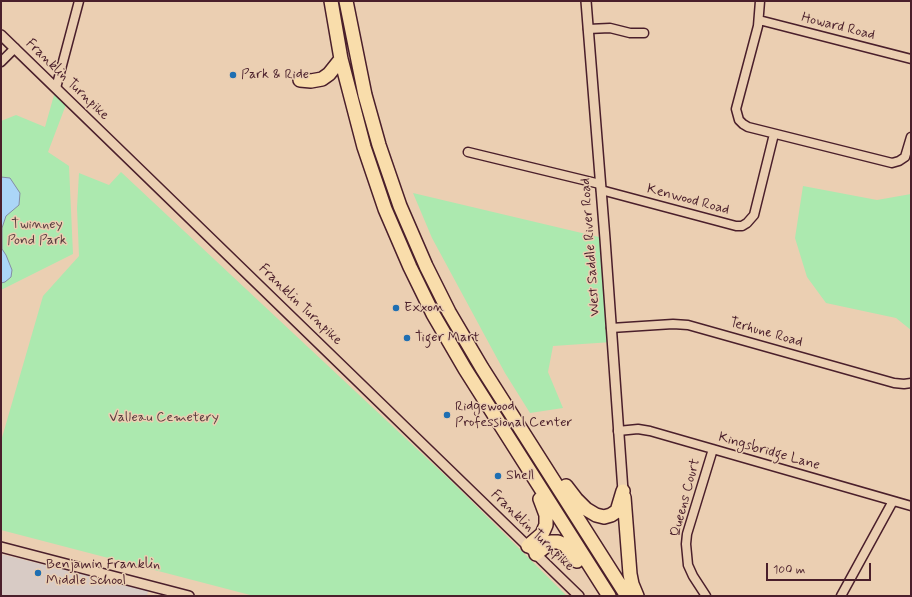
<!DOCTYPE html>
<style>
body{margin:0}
#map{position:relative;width:912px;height:597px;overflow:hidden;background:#ebcfb2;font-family:Mynerve,sans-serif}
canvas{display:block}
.frame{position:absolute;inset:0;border:2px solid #4a1f2b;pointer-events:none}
.scale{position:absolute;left:766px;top:563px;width:105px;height:18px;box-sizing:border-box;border:2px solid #4a1f2b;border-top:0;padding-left:5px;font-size:12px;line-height:14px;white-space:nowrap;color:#4a1f2b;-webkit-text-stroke:3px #ebcfb2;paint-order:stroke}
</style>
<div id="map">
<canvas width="912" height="597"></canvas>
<div class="frame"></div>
<div class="scale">100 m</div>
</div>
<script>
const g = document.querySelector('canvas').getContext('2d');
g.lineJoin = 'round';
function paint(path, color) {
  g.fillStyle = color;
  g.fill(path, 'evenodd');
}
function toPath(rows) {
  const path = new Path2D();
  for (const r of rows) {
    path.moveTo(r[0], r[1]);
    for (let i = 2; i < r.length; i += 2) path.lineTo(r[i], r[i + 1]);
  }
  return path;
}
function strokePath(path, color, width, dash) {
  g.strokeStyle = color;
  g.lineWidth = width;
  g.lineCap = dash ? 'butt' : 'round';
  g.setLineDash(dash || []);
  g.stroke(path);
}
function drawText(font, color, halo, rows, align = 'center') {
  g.font = font + ' Mynerve,sans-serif';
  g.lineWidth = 3;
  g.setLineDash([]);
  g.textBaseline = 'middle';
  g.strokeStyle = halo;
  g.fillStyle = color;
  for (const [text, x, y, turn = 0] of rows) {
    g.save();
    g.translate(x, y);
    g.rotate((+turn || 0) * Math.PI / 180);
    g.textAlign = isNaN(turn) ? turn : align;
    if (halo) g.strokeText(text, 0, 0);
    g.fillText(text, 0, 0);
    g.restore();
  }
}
const built = toPath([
 [1,554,148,591,147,596,1,596]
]);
const green = toPath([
 [56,88,67,102,48,152,69,166,73,254,1,290,1,121,16,115,45,127],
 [121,172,450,480,567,596,254,596,1,530,1,441,43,296,79,256,77,208,79,173,109,185],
 [803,186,877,200,911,194,911,330,896,318,826,303,807,277,795,238],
 [413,193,607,239,612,342,553,346,548,372,563,408,530,413,505,373,432,238]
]);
const water = toPath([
 [1,177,10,178,20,193,19,205,6,216,2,228,2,249,6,255,12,270,11,277,5,282,1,283,1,177]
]);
const minor = toPath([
 [760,1,758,26,736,109,739,120,743,124,748,127,892,163,899,161,905,157,911,137],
 [759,20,911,59],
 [588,29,610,28,630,33,644,33],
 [1,62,15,48],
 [56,88,79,1],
 [468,152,600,184],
 [601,190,736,226,742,226,747,223,754,215,774,134],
 [611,328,673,324,688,325,894,383,904,384,911,383],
 [618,431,638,429,650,431,911,506],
 [706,596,693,576,688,565,686,544,687,534,713,449],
 [841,596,893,501]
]);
const tertiary = toPath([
 [586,1,605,239,623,491],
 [1,35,579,596],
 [1,547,189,596]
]);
const trunk = toPath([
 [331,1,341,59,364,147,385,209,410,267,433,314,465,369,609,596],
 [346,1,365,95,379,145,400,206,426,266,449,312,482,368,627,596],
 [300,80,311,81,322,79,329,74,341,59],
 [566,486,576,499,586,509,596,515,604,517,611,515,617,511,623,491],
 [624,497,630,574,632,584,637,596],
 [528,546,542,534,546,525,546,515,540,499],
 [536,554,551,542,558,542,565,545,577,561]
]);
const markers = [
 [233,75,4,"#1f6fb2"],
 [396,308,4,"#1f6fb2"],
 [407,338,4,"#1f6fb2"],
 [447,415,4,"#1f6fb2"],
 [498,476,4,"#1f6fb2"],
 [38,573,4,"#1f6fb2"]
];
const streetNames = [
 ["Howard Road",838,27,14],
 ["Franklin Turnpike",67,80,44],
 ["Kenwood Road",688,200,15],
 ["West Saddle River Road",591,247,-94],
 ["Franklin Turnpike",300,305,44],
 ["Terhune Road",766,333,16],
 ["Kingsbridge Lane",769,452,16],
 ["Queens Court",686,498,-75],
 ["Franklin Turnpike",532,531,44]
];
const poiNames = [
 ["Park & Ride",241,75],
 ["Exxon",404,308],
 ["Tiger Mart",415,338],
 ["Ridgewood",455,407],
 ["Professional Center",455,423],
 ["Shell",506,476],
 ["Benjamin Franklin",46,565],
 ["Middle School",46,581]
];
const parkNames = [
 ["Twinney",37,225],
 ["Pond Park",37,241],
 ["Valleau Cemetery",164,418]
];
paint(built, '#d8cbc5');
paint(green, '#ace9af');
paint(water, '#abd6f7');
strokePath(water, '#848da5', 1);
strokePath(minor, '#4a1f2b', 11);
strokePath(tertiary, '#4a1f2b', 12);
strokePath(trunk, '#4a1f2b', 16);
strokePath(minor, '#ebcfb2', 8);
strokePath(tertiary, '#ebcfb2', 9);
strokePath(trunk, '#f9ddab', 13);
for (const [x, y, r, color] of markers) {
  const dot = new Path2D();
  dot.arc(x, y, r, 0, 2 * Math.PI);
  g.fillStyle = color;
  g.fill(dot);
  strokePath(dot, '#ebcfb2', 1.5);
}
drawText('14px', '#4a1f2b', '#ebcfb2', streetNames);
drawText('14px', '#4a1f2b', '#ebcfb2', poiNames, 'left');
drawText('14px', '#593d3f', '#ebcfb2', parkNames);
</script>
